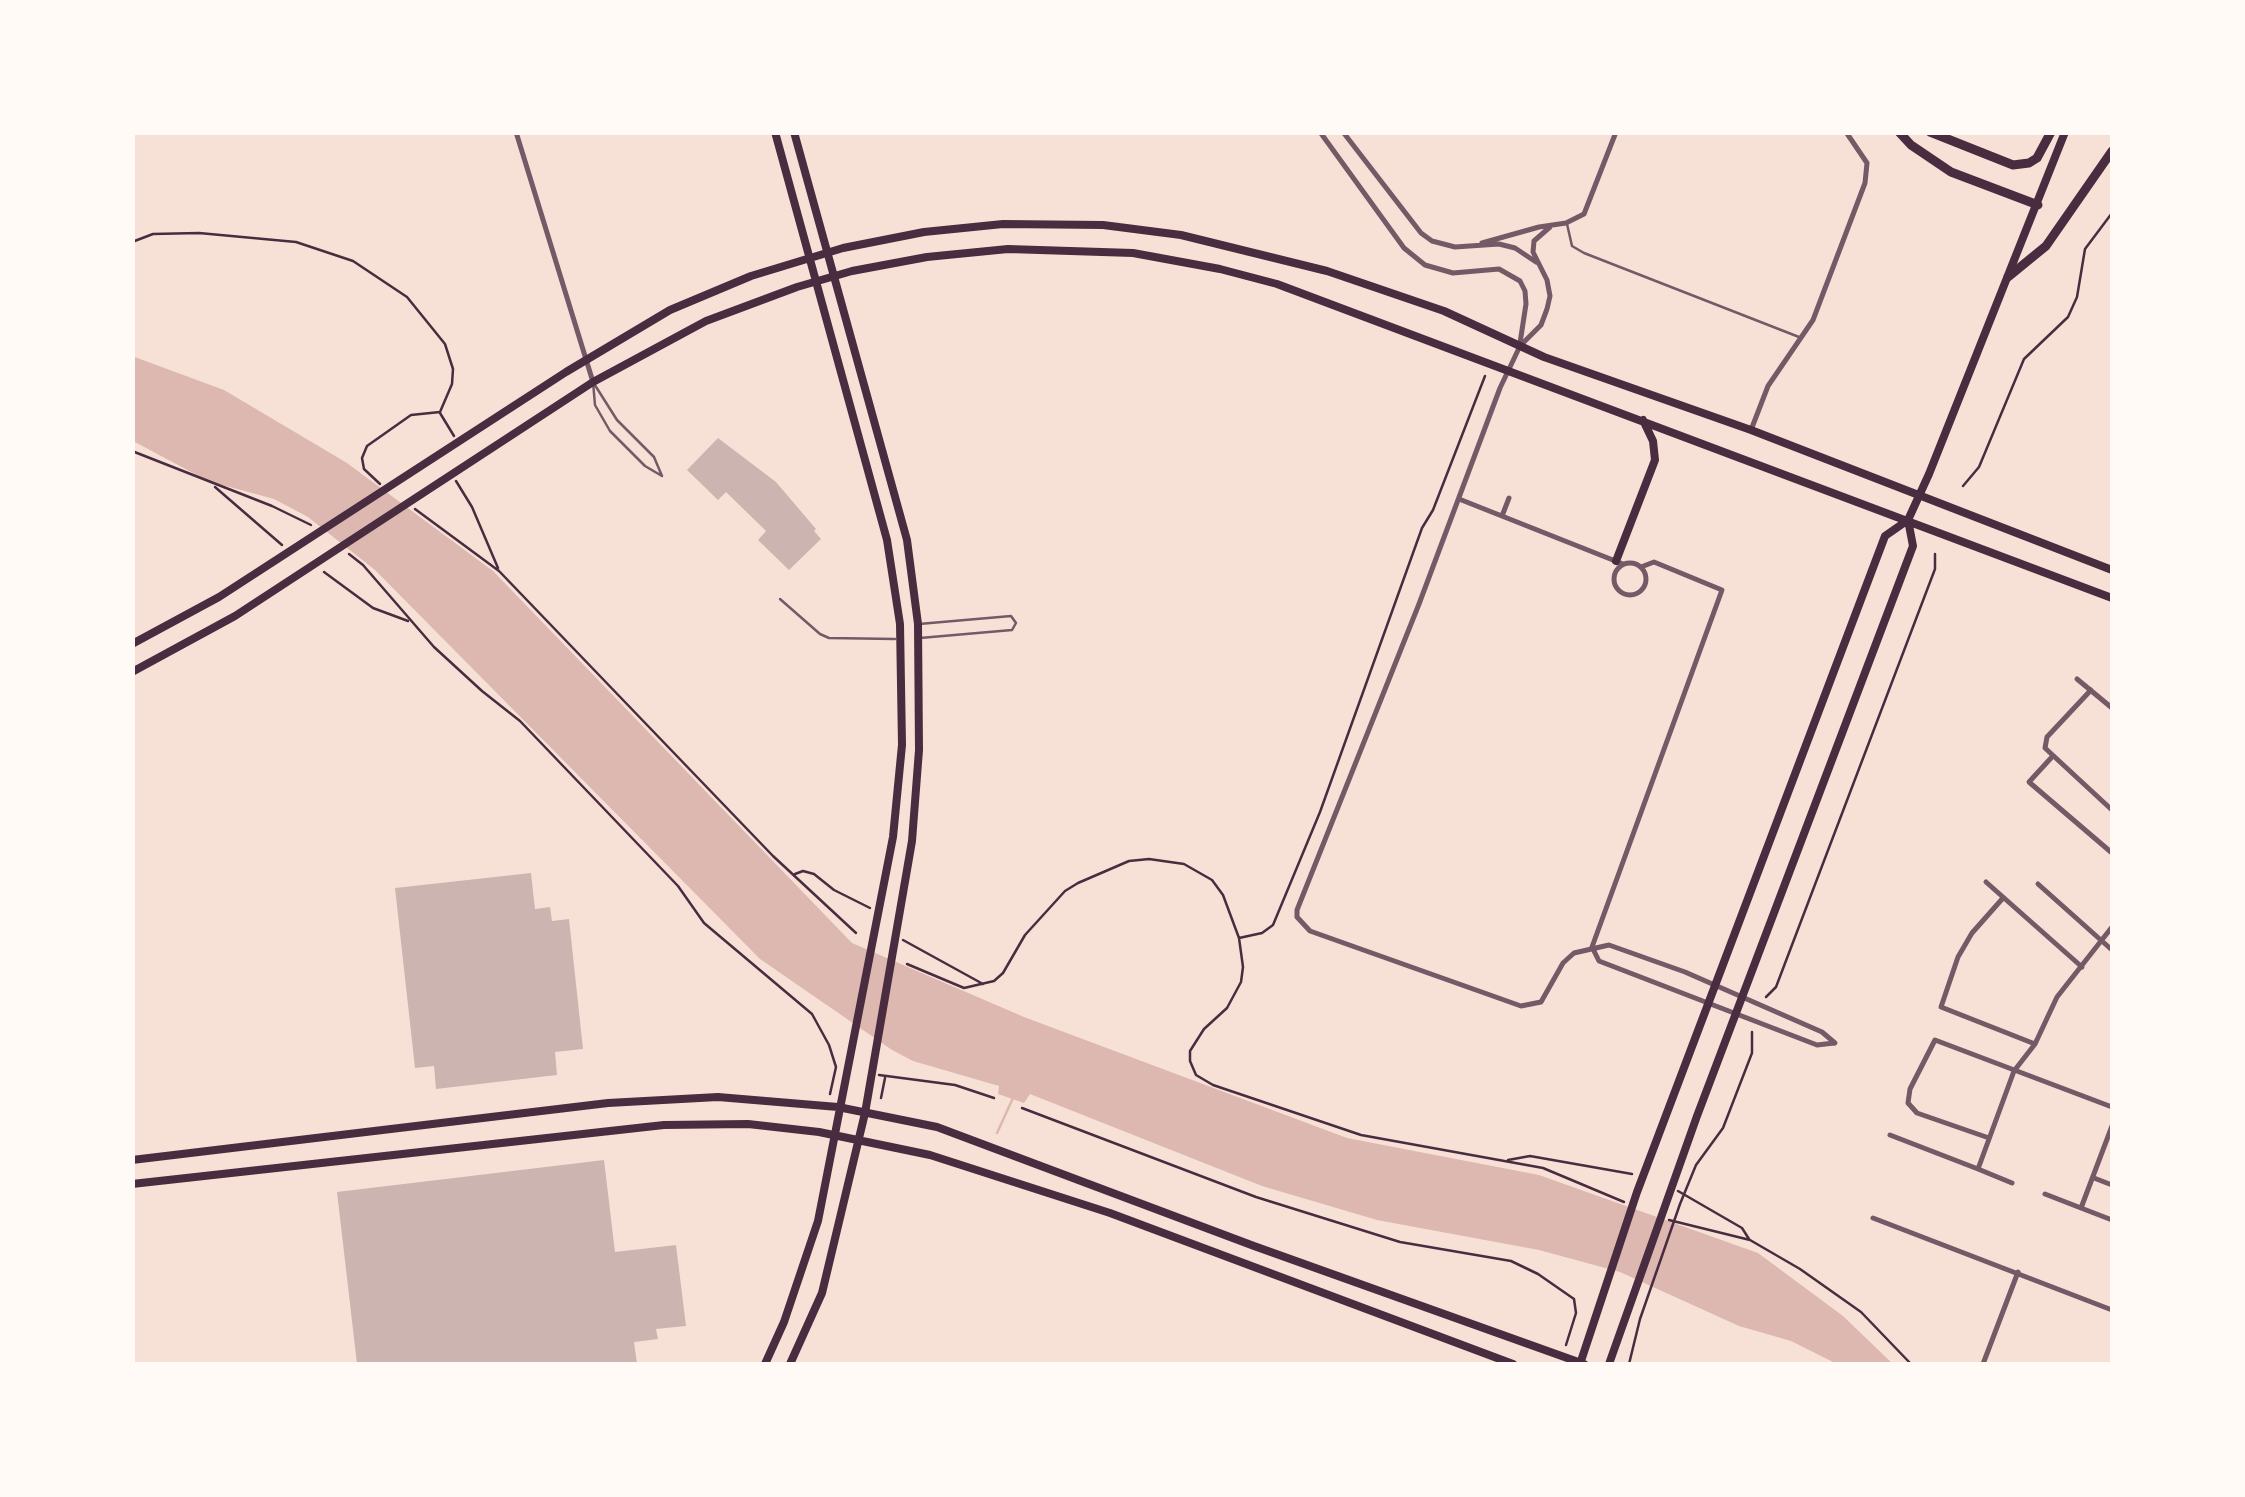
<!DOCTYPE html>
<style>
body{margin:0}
#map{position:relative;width:2245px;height:1497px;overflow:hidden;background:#f7e1d7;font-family:"Noto Sans",sans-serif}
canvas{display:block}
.frame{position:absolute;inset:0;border:135px solid #fffaf5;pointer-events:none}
</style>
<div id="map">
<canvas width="2245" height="1497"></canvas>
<div class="frame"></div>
</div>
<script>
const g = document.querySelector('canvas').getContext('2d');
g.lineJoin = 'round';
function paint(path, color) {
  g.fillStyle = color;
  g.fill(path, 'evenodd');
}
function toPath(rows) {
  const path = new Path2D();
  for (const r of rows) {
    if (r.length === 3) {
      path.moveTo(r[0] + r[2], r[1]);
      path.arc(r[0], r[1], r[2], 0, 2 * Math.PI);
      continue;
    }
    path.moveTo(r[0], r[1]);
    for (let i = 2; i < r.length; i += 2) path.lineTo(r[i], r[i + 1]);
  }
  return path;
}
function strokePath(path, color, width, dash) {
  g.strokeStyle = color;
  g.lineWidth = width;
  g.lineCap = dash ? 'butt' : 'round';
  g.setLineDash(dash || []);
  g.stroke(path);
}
const water = toPath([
 [132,356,224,390,347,463,493,571,852,943,1024,1017,1347,1138,1539,1175,1758,1253,1843,1316,1893,1364,1837,1364,1791,1341,1739,1326,1620,1272,1539,1250,1377,1220,1262,1186,1030,1094,1024,1103,998,1094,999,1086,913,1061,892,1050,760,959,375,570,308,517,274,499,208,481,133,441]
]);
const stream = toPath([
 [997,1133,1013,1098]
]);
const building = toPath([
 [718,438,776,482,816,529,814,531,821,539,789,570,758,540,766,531,726,492,718,500,687,470],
 [531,873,535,909,550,907,552,921,569,919,583,1049,555,1052,557,1075,436,1089,434,1066,415,1068,395,888],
 [604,1160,615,1252,676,1245,686,1326,656,1329,658,1339,634,1342,637,1364,357,1364,337,1192]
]);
const path = toPath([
 [132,242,153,234,199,233,296,242,353,261,407,297,445,344,453,369,452,384,440,412,411,415,367,446,362,458,364,469,380,484],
 [440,413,454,436],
 [132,451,272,506,311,525],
 [456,481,472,507,498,568],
 [1963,486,1979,467,2024,359,2068,317,2077,297,2085,249,2112,213],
 [215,487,282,545],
 [415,509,499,571,773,856,856,933],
 [349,554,363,565,434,647,482,691,520,721,678,886,704,923,812,1014,829,1045,836,1067,830,1094],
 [324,572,373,608,408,621],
 [795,874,803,871,814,874,834,890,870,908],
 [1239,938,1262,933,1273,925,1320,812,1422,528,1433,510,1485,376],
 [903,940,983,984],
 [907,964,964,988,994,981,1003,973,1025,935,1065,891,1078,883,1129,861,1149,859,1184,864,1212,880,1223,895,1239,938,1243,967,1241,982,1227,1008,1204,1029,1190,1051,1190,1061,1196,1075,1213,1085,1361,1135,1543,1168,1624,1202],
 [1766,997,1776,987,1935,569,1935,554],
 [879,1075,955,1085,994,1098],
 [881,1098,885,1078],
 [1022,1108,1256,1197,1400,1242,1511,1261,1538,1274,1574,1299,1576,1313,1566,1345],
 [1508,1160,1530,1156,1632,1174],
 [1678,1191,1742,1228,1749,1239],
 [1669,1220,1750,1240,1800,1269,1861,1312,1911,1364],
 [1629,1364,1640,1319,1680,1204,1696,1165,1723,1128,1752,1053,1752,1032]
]);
const service = toPath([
 [1567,224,1572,246,1584,253,1799,337],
 [593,382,617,420,654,457,662,476,645,466,610,431,595,405,593,382],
 [780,599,820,634,829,638,895,639],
 [919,624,1011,616,1016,623,1012,630,920,638]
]);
const minor = toPath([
 [516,132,593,382],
 [1320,132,1404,248,1425,265,1453,273,1499,269,1520,281,1525,291,1526,304,1520,343],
 [1343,132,1421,233,1432,241,1455,247,1499,244,1515,248,1536,262],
 [1550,227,1534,241,1533,252,1547,280,1550,296,1547,309,1541,325,1520,346,1500,388,1419,604,1297,910,1297,917,1310,931,1521,1006,1541,1002,1563,963,1574,953,1609,945,1685,972,1822,1032,1835,1043],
 [1482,243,1539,227,1566,223,1584,214,1616,132],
 [1751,430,1768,386,1813,320,1865,183,1867,163,1846,132],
 [1459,499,1623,564],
 [1502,516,1509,498],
 [1630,579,16],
 [2077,679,2112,708],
 [2091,690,2047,737,2045,748,2112,810],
 [2051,758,2029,782,2112,853],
 [1986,882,2082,967],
 [2038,884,2112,950],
 [2003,898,1972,933,1958,957,1941,1007,2035,1044],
 [1592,947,1722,590,1654,562,1641,567],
 [1592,947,1599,961,1817,1045,1834,1043],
 [2112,1126,2081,1208,2112,1220],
 [1890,1135,1978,1169,2014,1071,2035,1044,2057,997,2112,927],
 [1989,1138,1917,1113,1908,1103,1910,1089,1935,1040,2112,1107],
 [1978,1169,2012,1183],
 [2094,1178,2112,1185],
 [2045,1194,2081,1208],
 [1873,1218,2112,1310],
 [1983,1364,2018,1272]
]);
const secondary = toPath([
 [1616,561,1655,460,1653,441,1643,420],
 [132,644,219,597,566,372,670,310,751,276,843,248,924,232,1003,224,1103,225,1181,235,1327,271,1444,311,1544,357,1751,430,2112,570],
 [132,672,235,616,593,382,706,321,797,287,852,271,927,257,1008,249,1133,253,1220,269,1277,284,2112,598],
 [132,1160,608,1103,718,1097,838,1107,937,1127,1254,1246,1584,1364],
 [132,1184,664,1125,748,1124,819,1132,930,1155,1110,1213,1513,1364],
 [765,1364,784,1322,818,1221,893,837,902,745,900,624,887,540,775,132],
 [790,1364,822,1293,865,1113,912,841,919,750,918,624,907,540,794,132],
 [1580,1364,1637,1192,1885,536,1908,520,1929,474,2065,132],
 [1609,1364,1697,1116,1913,546,1908,520]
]);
const motorway = toPath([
 [1899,132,1911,145,1951,172,2038,205],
 [1930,132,2013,165,2029,163,2037,158,2051,132],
 [2008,277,2046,246,2112,151]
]);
paint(water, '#dcb8b0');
strokePath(stream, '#dcb8b0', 2.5);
paint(building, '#ccb4b1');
strokePath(path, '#4a2c40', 2.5);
strokePath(service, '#755966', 2.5);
strokePath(minor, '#755966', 5);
strokePath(secondary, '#4a2c40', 8);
strokePath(motorway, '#4a2c40', 9);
</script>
